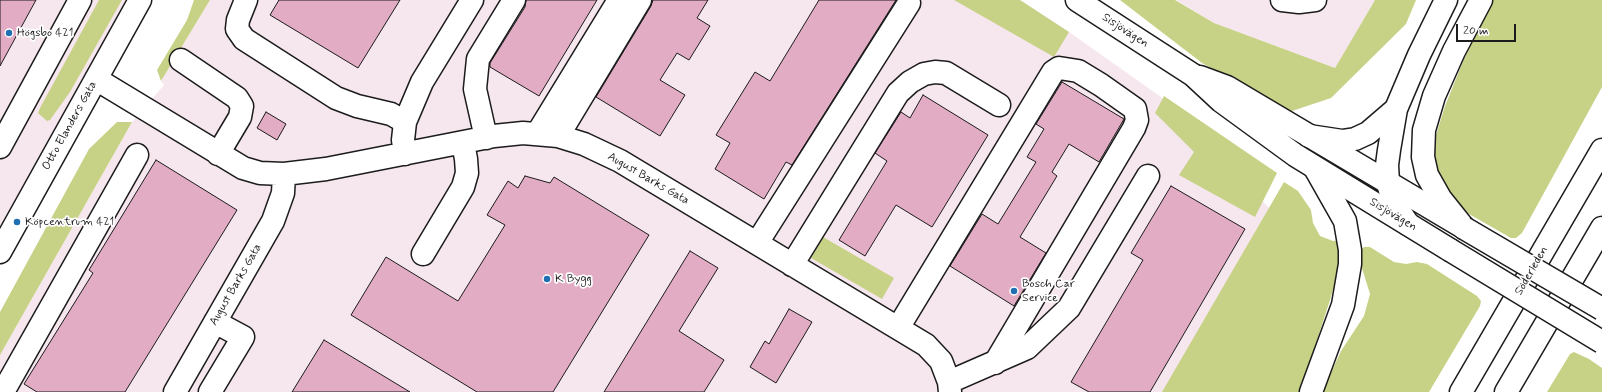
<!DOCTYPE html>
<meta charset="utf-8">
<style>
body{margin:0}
#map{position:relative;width:1602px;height:392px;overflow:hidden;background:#fff;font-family:Mynerve,sans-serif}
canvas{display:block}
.scale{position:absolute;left:1456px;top:24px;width:60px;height:18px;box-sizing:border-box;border:2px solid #1c1c1c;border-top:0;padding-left:5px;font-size:12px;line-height:14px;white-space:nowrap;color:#1c1c1c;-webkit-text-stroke:3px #fff;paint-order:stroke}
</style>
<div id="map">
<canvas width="1602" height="392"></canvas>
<div class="scale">20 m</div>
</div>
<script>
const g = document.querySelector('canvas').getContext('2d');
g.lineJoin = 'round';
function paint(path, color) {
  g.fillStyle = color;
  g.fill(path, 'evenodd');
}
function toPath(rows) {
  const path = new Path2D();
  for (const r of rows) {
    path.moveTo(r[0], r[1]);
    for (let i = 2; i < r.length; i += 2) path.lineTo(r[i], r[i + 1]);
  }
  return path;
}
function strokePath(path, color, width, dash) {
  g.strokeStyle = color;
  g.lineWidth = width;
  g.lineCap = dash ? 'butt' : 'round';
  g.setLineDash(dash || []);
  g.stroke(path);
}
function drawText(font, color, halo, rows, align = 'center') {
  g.font = font + ' Mynerve,sans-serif';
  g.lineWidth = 3.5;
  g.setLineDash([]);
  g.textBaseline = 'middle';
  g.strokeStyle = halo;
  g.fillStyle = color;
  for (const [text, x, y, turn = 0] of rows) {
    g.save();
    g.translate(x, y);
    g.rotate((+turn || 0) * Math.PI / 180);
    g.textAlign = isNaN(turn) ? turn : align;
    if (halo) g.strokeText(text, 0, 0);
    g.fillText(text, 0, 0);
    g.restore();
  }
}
const built = toPath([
 [0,0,126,0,0,230],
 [210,0,1020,0,1069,32,1161,97,1271,210,1164,392,0,392,0,355,132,122,164,85,161,81],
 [1176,0,1375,0,1335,68,1214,23]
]);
const green = toPath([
 [99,0,122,0,70,92,50,120,47,121,38,113,40,108],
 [194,0,210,0,161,81,157,70,187,20],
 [954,0,1020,0,1069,32,1054,57],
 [1120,0,1175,0,1214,23,1335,68,1375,0,1416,0,1406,24,1331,98,1289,112,1202,63],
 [1493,0,1602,0,1602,87,1522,233,1516,238,1511,238,1469,214,1454,201,1441,182,1433,162,1436,135,1445,106,1464,59],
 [1164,96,1277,173,1255,217,1179,175,1194,152,1155,113],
 [117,122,132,122,0,355,0,312,89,149],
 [1284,182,1298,191,1311,210,1313,223,1320,236,1333,241,1342,240,1340,265,1330,300,1300,392,1162,392],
 [823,237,894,278,882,299,811,258],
 [1364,247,1370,247,1394,262,1406,264,1417,262,1427,264,1477,296,1481,301,1480,306,1429,392,1322,392,1341,351,1364,316,1370,294,1361,265,1360,251],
 [1574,352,1589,359,1602,368,1602,392,1547,392,1570,354]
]);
const building = toPath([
 [0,0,36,0,0,66,0,0],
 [279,0,400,0,358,68,270,15,279,0],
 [526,0,597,0,539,96,490,67,490,63,525,7,526,0],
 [653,0,708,0,697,18,710,26,689,60,677,53,660,80,685,95,660,136,596,97,651,6,653,0],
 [819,0,896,0,792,165,786,162,764,199,715,169,730,143,716,135,755,72,770,81,819,0],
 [1062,82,1124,119,1099,162,1069,144,1052,172,1057,176,1020,237,1046,253,1014,306,950,266,982,214,998,224,1036,162,1027,157,1044,129,1036,124,1062,82],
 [923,95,988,135,932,227,896,205,865,256,839,240,887,161,875,153,901,112,910,118,923,95],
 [266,112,286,124,277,140,257,128,266,112],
 [156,160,237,210,125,392,37,392,24,384,93,273,89,270,156,160],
 [525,176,550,183,554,177,649,235,553,392,477,392,351,315,386,257,458,301,505,225,487,215,508,181,518,188,525,176],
 [1171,186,1245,229,1150,392,1089,392,1071,382,1143,260,1131,253,1171,186],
 [690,251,718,268,679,331,724,360,704,392,604,392,690,251],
 [789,309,812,322,776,383,750,367,765,341,769,344,789,309],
 [324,340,410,392,292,392,324,340]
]);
const minor = toPath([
 [246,0,238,20,237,29,244,39,336,98,357,106,391,114,405,122],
 [1077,0,1193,75,1221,101,1295,155,1450,250],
 [1282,0,1299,2,1315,0],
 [181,60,237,98,242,106,240,117,218,154],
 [1200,77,1227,87,1463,227],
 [96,79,243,168,260,173,284,174,326,169,494,136,523,133,558,136,584,144,620,161,926,345,941,361,949,382,950,392],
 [537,134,619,0],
 [558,136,640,0],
 [486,138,475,89,478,59,514,0],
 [0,147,80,0],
 [405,154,403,140,405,122,422,82,472,0],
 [757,243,909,3],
 [0,252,140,0],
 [423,254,463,187,467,173,466,159,463,143],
 [792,265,898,93,910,82,924,74,935,72,946,73,999,105],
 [898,328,1053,72,1059,68,1078,71,1101,85,1135,109,1137,120,1134,128,995,363],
 [949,382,1027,348,1069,308,1148,176],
 [3,392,137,155],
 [175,392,273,221,283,193,284,174],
 [210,392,243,337,215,322]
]);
const highway = toPath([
 [1309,136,1342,141,1355,139,1368,133,1396,109],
 [1408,224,1393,202,1388,183,1387,165,1389,150,1396,109,1419,55,1446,0],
 [1464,228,1440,198,1427,175,1423,157,1424,130,1434,96,1454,51,1481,0],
 [1311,392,1343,305,1350,264,1350,250,1345,221,1315,168],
 [1461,392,1602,150],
 [1506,392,1602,228]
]);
const minorBridge = toPath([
 [1464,228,1602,309],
 [1450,250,1602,342]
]);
const markers = [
 [9,33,4,"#1f6fb2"],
 [17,222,4,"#1f6fb2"],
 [547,279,4,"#1f6fb2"],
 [1014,291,4,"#1f6fb2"]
];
const streetNames = [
 ["Sisjövägen",1125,31,33],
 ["Otto Elanders Gata",70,126,-61],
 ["August Barks Gata",648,179,30],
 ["Sisjövägen",1393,215,31],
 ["Söderleden",1532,271,-60],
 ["August Barks Gata",236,285,-60]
];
const poiNames = [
 ["Högsbo 421",17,33],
 ["Köpcentrum 421",25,222],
 ["K Bygg",555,279],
 ["Bosch Car",1022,284],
 ["Service",1022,298]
];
paint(built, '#f6e6ee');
paint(green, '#c8d286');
paint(building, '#e2acc5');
strokePath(building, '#1c1c1c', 1);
strokePath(minor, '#1c1c1c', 25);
strokePath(highway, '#1c1c1c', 25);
strokePath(minor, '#fff', 22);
strokePath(highway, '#fff', 22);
strokePath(minorBridge, '#1c1c1c', 25, []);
strokePath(minorBridge, '#fff', 22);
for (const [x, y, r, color] of markers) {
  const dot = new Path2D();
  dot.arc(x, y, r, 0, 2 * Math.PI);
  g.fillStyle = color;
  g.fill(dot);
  strokePath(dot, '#fff', 1.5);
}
drawText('12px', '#1c1c1c', '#fff', streetNames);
drawText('12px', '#1c1c1c', '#fff', poiNames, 'left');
</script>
